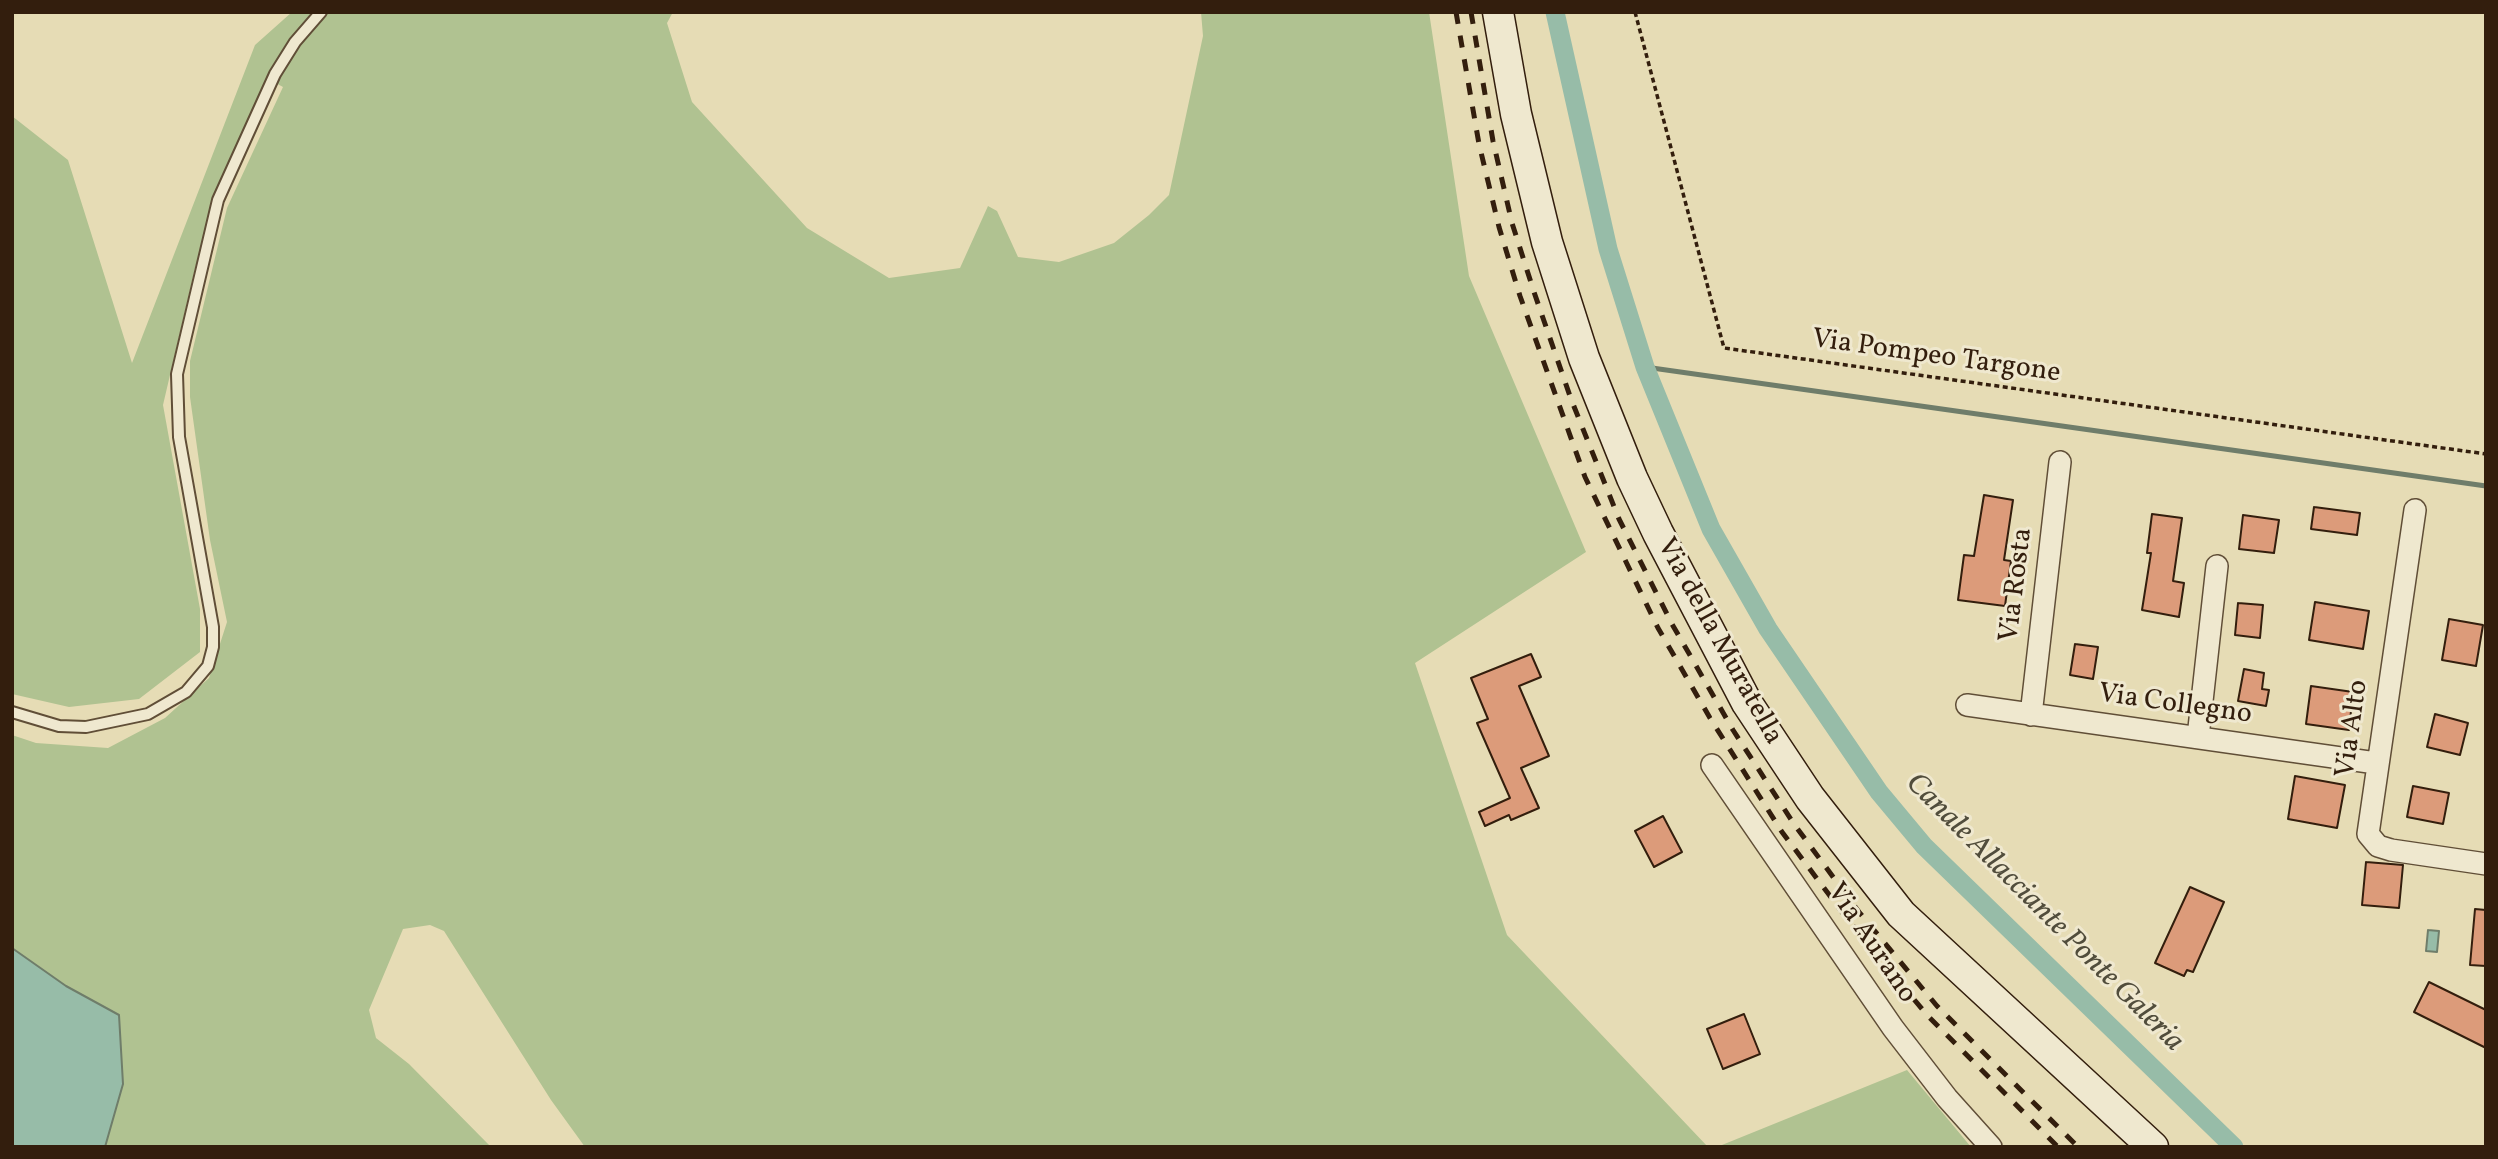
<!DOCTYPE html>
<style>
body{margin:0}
#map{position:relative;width:2498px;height:1159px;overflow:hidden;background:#e6dcb5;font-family:Vollkorn,serif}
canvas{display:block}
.frame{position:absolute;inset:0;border:14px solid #331e0d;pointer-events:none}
</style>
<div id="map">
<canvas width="2498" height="1159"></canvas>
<div class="frame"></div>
</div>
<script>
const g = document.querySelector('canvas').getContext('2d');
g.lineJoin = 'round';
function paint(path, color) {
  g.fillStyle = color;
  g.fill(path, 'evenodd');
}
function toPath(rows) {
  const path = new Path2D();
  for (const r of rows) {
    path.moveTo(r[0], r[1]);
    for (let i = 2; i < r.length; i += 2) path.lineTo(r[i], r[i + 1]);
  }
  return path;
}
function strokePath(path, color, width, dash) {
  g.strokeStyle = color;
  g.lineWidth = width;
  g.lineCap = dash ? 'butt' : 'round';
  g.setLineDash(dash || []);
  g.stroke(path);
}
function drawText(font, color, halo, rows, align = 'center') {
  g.font = font + ' Vollkorn,serif';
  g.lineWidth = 6;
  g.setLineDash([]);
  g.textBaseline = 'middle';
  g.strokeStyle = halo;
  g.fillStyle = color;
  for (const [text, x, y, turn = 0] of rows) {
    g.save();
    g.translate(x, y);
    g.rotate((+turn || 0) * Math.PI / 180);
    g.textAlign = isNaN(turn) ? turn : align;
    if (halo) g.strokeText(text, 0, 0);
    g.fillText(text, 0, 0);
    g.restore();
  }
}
const green = toPath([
 [292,12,673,12,667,23,692,102,807,228,889,278,960,268,988,206,997,211,1018,257,1059,262,1114,243,1149,215,1169,195,1203,36,1201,12,1429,12,1469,276,1586,552,1415,663,1507,935,1708,1147,585,1147,551,1100,444,931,430,925,403,929,369,1010,376,1038,409,1064,491,1147,12,1147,12,735,36,743,108,748,165,718,209,678,227,622,210,540,190,397,190,361,227,208,283,87,272,81,225,176,195,268,163,405,200,609,200,652,139,699,69,707,12,694,12,116,68,160,132,363,255,45],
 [1907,1070,1971,1147,1717,1147]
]);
const water = toPath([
 [2428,930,2439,931,2437,952,2426,951,2428,930],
 [12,948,66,986,119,1015,123,1084,105,1147,12,1147,12,948]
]);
const stream = toPath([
 [1645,367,2486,486]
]);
const canal = toPath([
 [1555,12,1608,249,1645,367,1711,529,1768,629,1879,792,1924,846,2234,1147]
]);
const building = toPath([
 [1984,495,2013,500,2004,560,2011,561,2005,606,1958,600,1964,555,1974,556,1984,495],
 [2314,507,2360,513,2357,535,2311,529,2314,507],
 [2152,514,2182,518,2173,581,2184,583,2179,617,2142,610,2151,553,2147,553,2152,514],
 [2243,515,2279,520,2274,553,2239,549,2243,515],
 [2315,602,2369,611,2363,649,2309,640,2315,602],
 [2238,603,2263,605,2260,638,2235,635,2238,603],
 [2449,619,2483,625,2476,666,2442,660,2449,619],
 [2075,644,2098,647,2093,679,2070,675,2075,644],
 [1531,654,1541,677,1519,686,1549,756,1521,768,1539,808,1511,820,1509,815,1485,826,1479,812,1510,798,1477,723,1488,719,1471,678,1531,654],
 [2244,669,2264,673,2262,689,2269,690,2266,706,2238,701,2244,669],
 [2311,686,2353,692,2349,730,2306,724,2311,686],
 [2435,714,2468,723,2460,755,2427,747,2435,714],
 [2295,776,2345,785,2337,828,2288,819,2295,776],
 [2413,786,2449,793,2443,824,2407,817,2413,786],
 [1663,816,1682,852,1654,867,1635,831,1663,816],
 [2366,862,2403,865,2399,908,2362,905,2366,862],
 [2190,887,2224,902,2193,972,2187,970,2184,976,2155,963,2190,887],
 [2475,909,2486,910,2486,966,2470,965,2475,909],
 [2429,982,2486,1010,2486,1048,2414,1012,2429,982],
 [1744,1014,1760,1054,1723,1069,1707,1029,1744,1014]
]);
const path = toPath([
 [1635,12,1724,348,2486,454]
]);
const lane = toPath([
 [12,712,59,726,86,727,148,714,186,692,208,666,213,647,213,627,179,437,177,374,218,200,275,74,295,42,321,12]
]);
const street = toPath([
 [2415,510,2368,834,2378,846,2391,850,2486,864],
 [1967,705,2376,763],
 [2031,715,2060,462],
 [2198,737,2217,566],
 [1712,765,1893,1028,1947,1098,1991,1147]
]);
const secondary = toPath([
 [1498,12,1516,114,1547,242,1584,358,1632,478,1658,533,1747,703,1810,798,1901,914,2153,1147]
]);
const rail = toPath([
 [1456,12,1479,144,1499,227,1520,296,1585,477,1658,628,1710,718,1782,832,1848,920,1927,1015,2058,1147],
 [1471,12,1493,141,1512,223,1534,292,1571,399,1619,519,1672,624,1733,730,1794,824,1859,912,1937,1006,2078,1147]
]);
const streetNames = [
 ["Via Pompeo Targone",1936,358,8],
 ["Via Rosta",2018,585,-83],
 ["Via della Muratella",1718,642,61],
 ["Via Collegno",2175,706,8],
 ["Via Alto",2354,729,-82],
 ["Via Aurano",1870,944,56]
];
const waterNames = [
 ["Canale Allacciante Ponte Galeria",2043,914,45]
];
paint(green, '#b0c291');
paint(water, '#97bca8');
strokePath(water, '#6f7d6a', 2);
strokePath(stream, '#6f7d6a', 5);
strokePath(canal, '#97bca8', 19);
paint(building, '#dc9b7a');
strokePath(building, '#331e0d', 2);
strokePath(lane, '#604e37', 14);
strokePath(street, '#604e37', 24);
strokePath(secondary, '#331e0d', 33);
strokePath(path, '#331e0d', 3.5, [5, 3.5]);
strokePath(lane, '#efe8cf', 10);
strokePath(street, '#efe8cf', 21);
strokePath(secondary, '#efe8cf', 30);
strokePath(rail, '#331e0d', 5, [12, 12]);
drawText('28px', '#331e0d', '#efe8cf', streetNames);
drawText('italic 30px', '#514d3c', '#efe8cf', waterNames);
</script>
